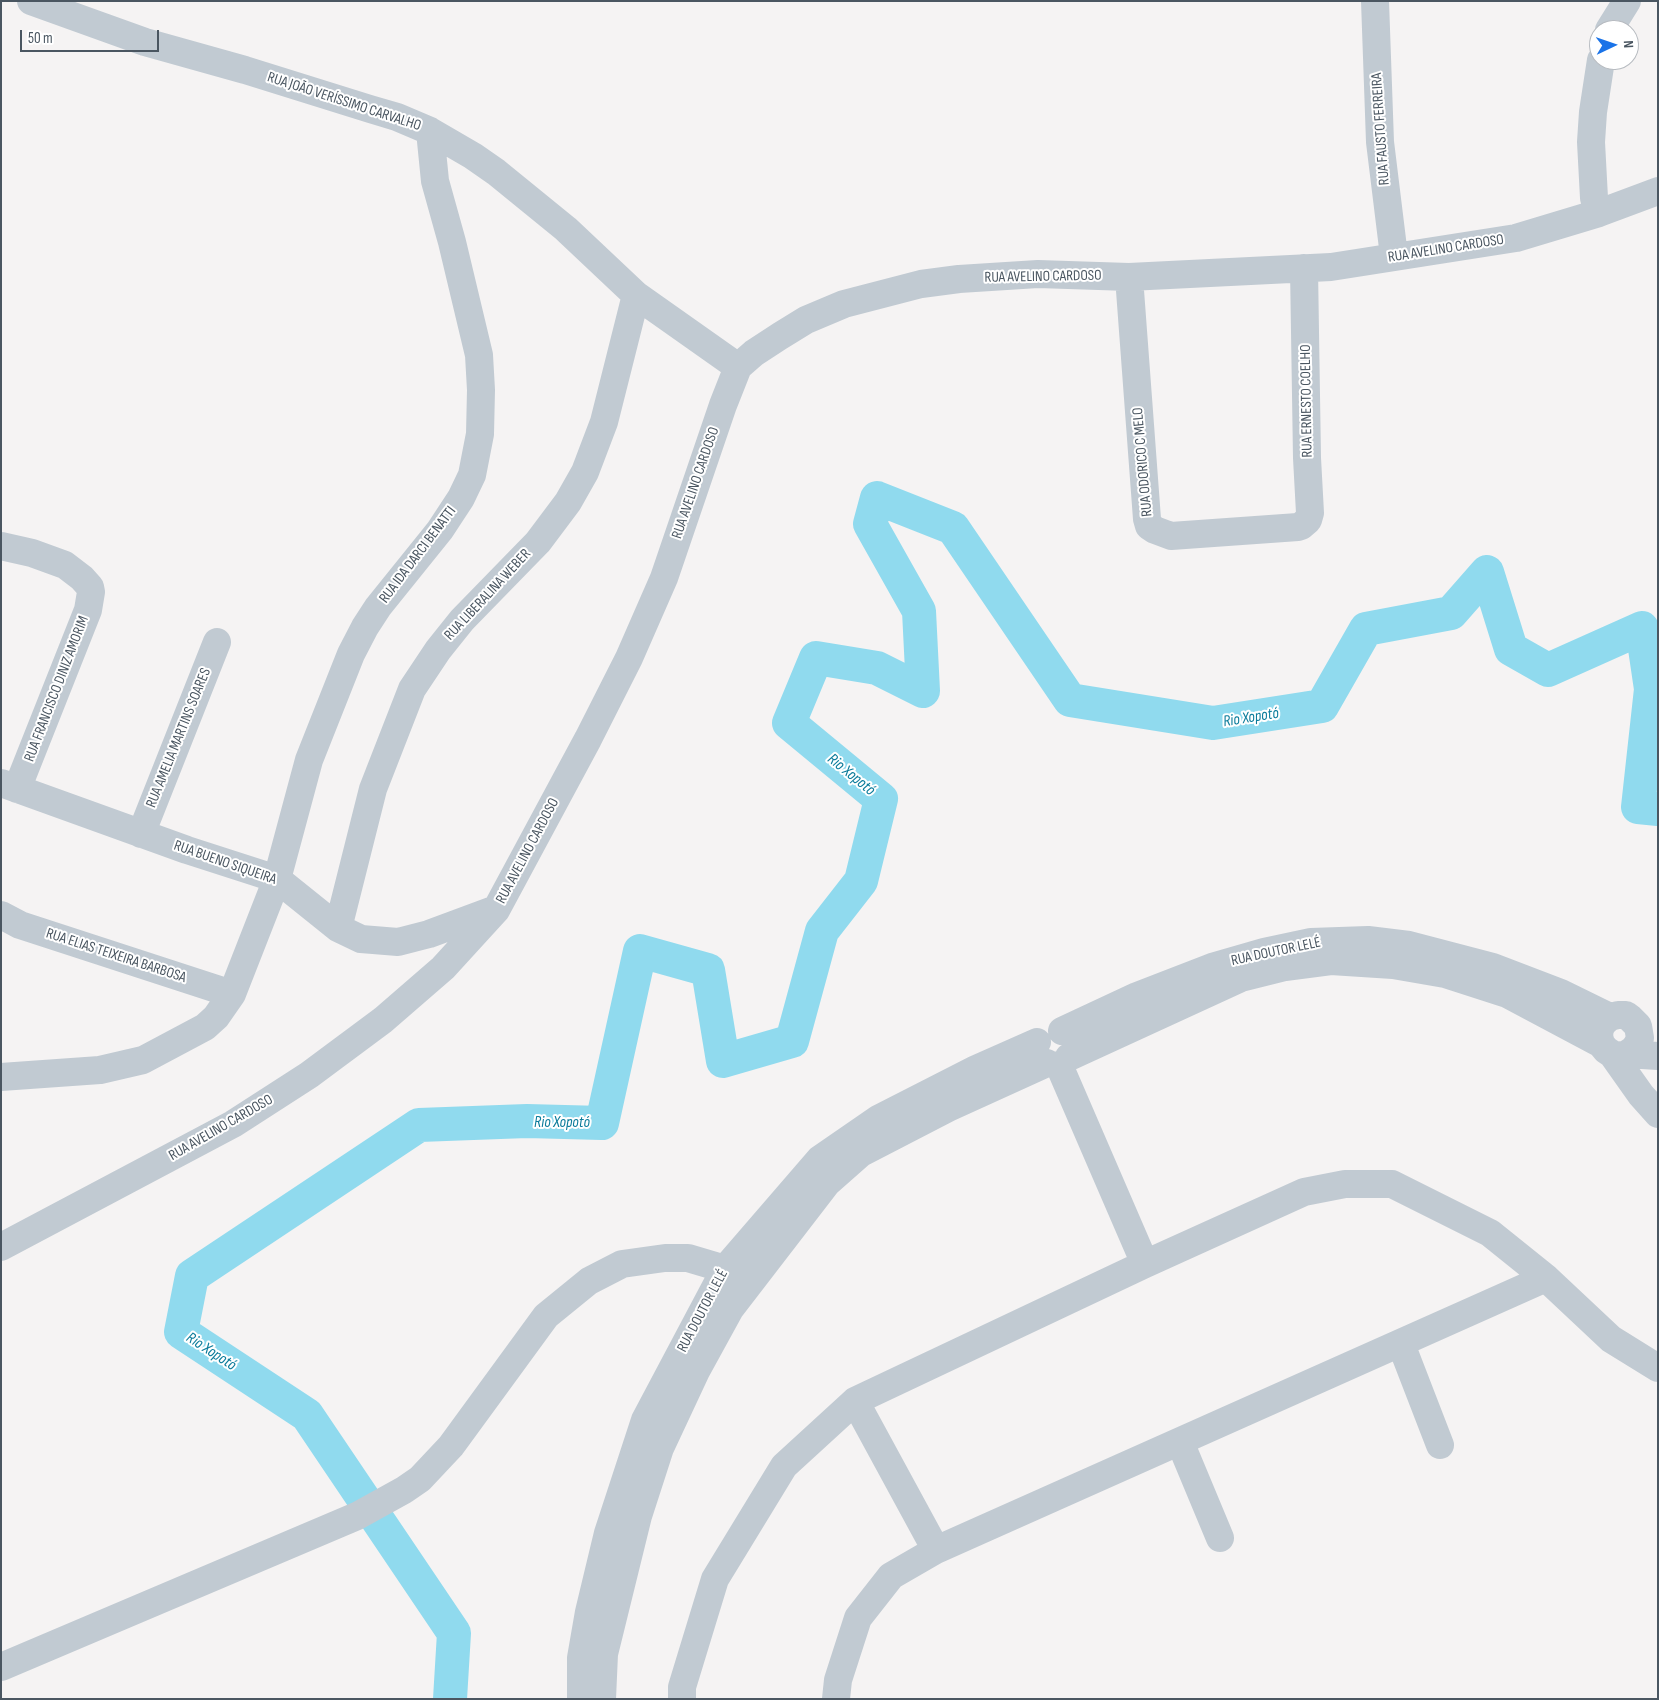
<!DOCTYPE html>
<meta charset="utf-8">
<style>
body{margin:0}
#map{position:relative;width:1659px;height:1700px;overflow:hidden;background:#f5f3f3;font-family:"Sofia Sans Condensed",sans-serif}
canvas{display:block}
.frame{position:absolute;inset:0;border:2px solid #4a5661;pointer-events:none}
.north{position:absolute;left:1589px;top:20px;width:50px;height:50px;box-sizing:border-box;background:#fff;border:1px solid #b7bbc0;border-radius:50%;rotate:87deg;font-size:14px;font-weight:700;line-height:20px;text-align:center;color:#4a5661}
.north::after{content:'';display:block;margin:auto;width:18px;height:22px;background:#1a73e8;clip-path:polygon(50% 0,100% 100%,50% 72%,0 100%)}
.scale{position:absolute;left:20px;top:30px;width:139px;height:22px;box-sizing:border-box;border:2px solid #4a5661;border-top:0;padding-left:6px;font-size:15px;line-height:18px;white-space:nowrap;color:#4a5661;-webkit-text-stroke:4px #fff;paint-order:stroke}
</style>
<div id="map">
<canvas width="1659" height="1700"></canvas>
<div class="frame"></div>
<div class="north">N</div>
<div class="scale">50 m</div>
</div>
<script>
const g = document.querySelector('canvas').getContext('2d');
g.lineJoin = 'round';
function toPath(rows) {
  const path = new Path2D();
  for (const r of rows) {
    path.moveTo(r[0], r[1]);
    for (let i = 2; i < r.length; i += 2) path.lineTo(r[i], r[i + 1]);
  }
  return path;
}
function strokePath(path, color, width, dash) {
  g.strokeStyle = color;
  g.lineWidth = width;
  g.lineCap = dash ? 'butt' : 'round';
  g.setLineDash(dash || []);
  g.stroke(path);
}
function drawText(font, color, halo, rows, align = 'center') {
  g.font = font + ' "Sofia Sans Condensed",sans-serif';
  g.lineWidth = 4;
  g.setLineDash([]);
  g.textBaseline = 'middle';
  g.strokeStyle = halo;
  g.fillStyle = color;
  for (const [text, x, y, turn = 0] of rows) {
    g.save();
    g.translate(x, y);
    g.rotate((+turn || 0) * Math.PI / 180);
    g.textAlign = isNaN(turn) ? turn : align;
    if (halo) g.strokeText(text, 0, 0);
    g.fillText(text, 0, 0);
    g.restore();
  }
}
const river = toPath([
 [450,1699,454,1633,307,1415,181,1332,192,1276,419,1125,527,1121,602,1123,640,951,708,970,723,1061,792,1041,822,931,861,881,881,799,789,723,816,658,877,668,923,691,919,611,870,524,877,498,953,528,1070,700,1213,723,1322,706,1366,629,1451,613,1487,572,1511,649,1548,670,1642,628,1651,689,1638,807,1658,809]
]);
const minor = toPath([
 [31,1,145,42,245,70,370,109,397,117,430,131,473,156,496,172,566,229,636,295,738,367],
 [1375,1,1380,142,1394,256],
 [1609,30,1627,1],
 [1599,213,1594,198,1591,142,1593,112,1601,60],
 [1129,277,1147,519,1149,526,1155,530,1171,536,1298,527,1301,526,1308,520,1310,513,1307,458,1304,268],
 [1,546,32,553,65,565,82,578,90,587,91,592,88,610,17,789],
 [1,783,187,850,277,879,338,928,361,939,398,942,429,934,491,911],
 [141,834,217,642],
 [1,915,20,925,232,994],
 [338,928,373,789,412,689,438,650,462,620,538,542,568,502,585,472,604,422,636,295],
 [1062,1031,1137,996,1212,967,1264,952,1311,942,1368,940,1409,945,1493,967,1561,993,1610,1017],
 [1612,1054,1620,1056,1627,1054,1633,1050,1637,1045,1640,1038,1638,1026,1630,1018,1626,1015,1618,1015,1610,1017,1604,1022,1600,1028,1599,1036,1601,1044,1606,1050,1612,1054,1641,1095,1658,1114],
 [1627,1054,1658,1056],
 [1069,1057,1241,978,1285,967,1331,961,1393,965,1445,974,1507,994,1601,1044],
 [1059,1065,1145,1264],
 [1,1077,100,1070,143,1060,205,1027,216,1017,232,994,277,879,309,760,351,654,365,627,378,607,440,530,461,498,472,475,480,434,481,390,479,355,452,242,435,181,430,131],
 [1,1247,233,1124,309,1075,383,1020,443,968,496,910,588,739,629,658,664,578,723,405,738,367,754,353,780,336,806,320,844,304,921,284,959,279,1038,274,1129,277,1331,267,1516,238,1599,213,1658,191],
 [1401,1344,1440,1445],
 [855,1401,936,1550],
 [1180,1442,1220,1538],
 [1,1667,357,1516,404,1490,420,1479,451,1446,546,1316,589,1281,622,1264,665,1258,688,1258,725,1269,749,1283],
 [581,1699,581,1658,589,1612,608,1533,645,1420,725,1269,820,1159,878,1119,976,1069,1037,1042],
 [602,1699,604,1654,638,1516,660,1448,696,1371,730,1309,827,1183,861,1153,948,1108,1047,1063],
 [682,1699,682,1687,715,1579,784,1466,855,1401,1145,1264,1304,1192,1345,1184,1392,1184,1490,1233,1546,1278,1611,1339,1658,1368],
 [836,1699,838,1680,858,1618,891,1576,936,1550,1546,1278]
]);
const streetNames = [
 ["RUA JOÃO VERÍSSIMO CARVALHO",344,102,18],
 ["RUA FAUSTO FERREIRA",1381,129,-94],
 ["RUA AVELINO CARDOSO",1446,249,-9],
 ["RUA AVELINO CARDOSO",1043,277,-1],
 ["RUA ERNESTO COELHO",1307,401,-91],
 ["RUA ODORICO C MELO",1143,462,-95],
 ["RUA AVELINO CARDOSO",696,483,-71],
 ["RUA IDA DARCI BENATTI",418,555,-53],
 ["RUA LIBERALINA WEBER",488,595,-47],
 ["RUA FRANCISCO DINIZ AMORIM",57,689,-69],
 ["RUA AMELIA MARTINS SOARES",179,738,-68],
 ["RUA AVELINO CARDOSO",528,851,-62],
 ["RUA BUENO SIQUEIRA",225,863,19],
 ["RUA DOUTOR LELÉ",1276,952,-12],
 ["RUA ELIAS TEIXEIRA BARBOSA",116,956,18],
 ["RUA AVELINO CARDOSO",221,1128,-30],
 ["RUA DOUTOR LELÉ",703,1311,-62]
];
const waterNames = [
 ["Rio Xopotó",1251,718,-9],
 ["Rio Xopotó",851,775,39],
 ["Rio Xopotó",562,1123],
 ["Rio Xopotó",211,1352,33]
];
strokePath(river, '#90daee', 34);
strokePath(minor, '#c1cad2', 28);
drawText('15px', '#4a5661', '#fff', streetNames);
drawText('italic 16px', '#0c7c9b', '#fff', waterNames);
</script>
